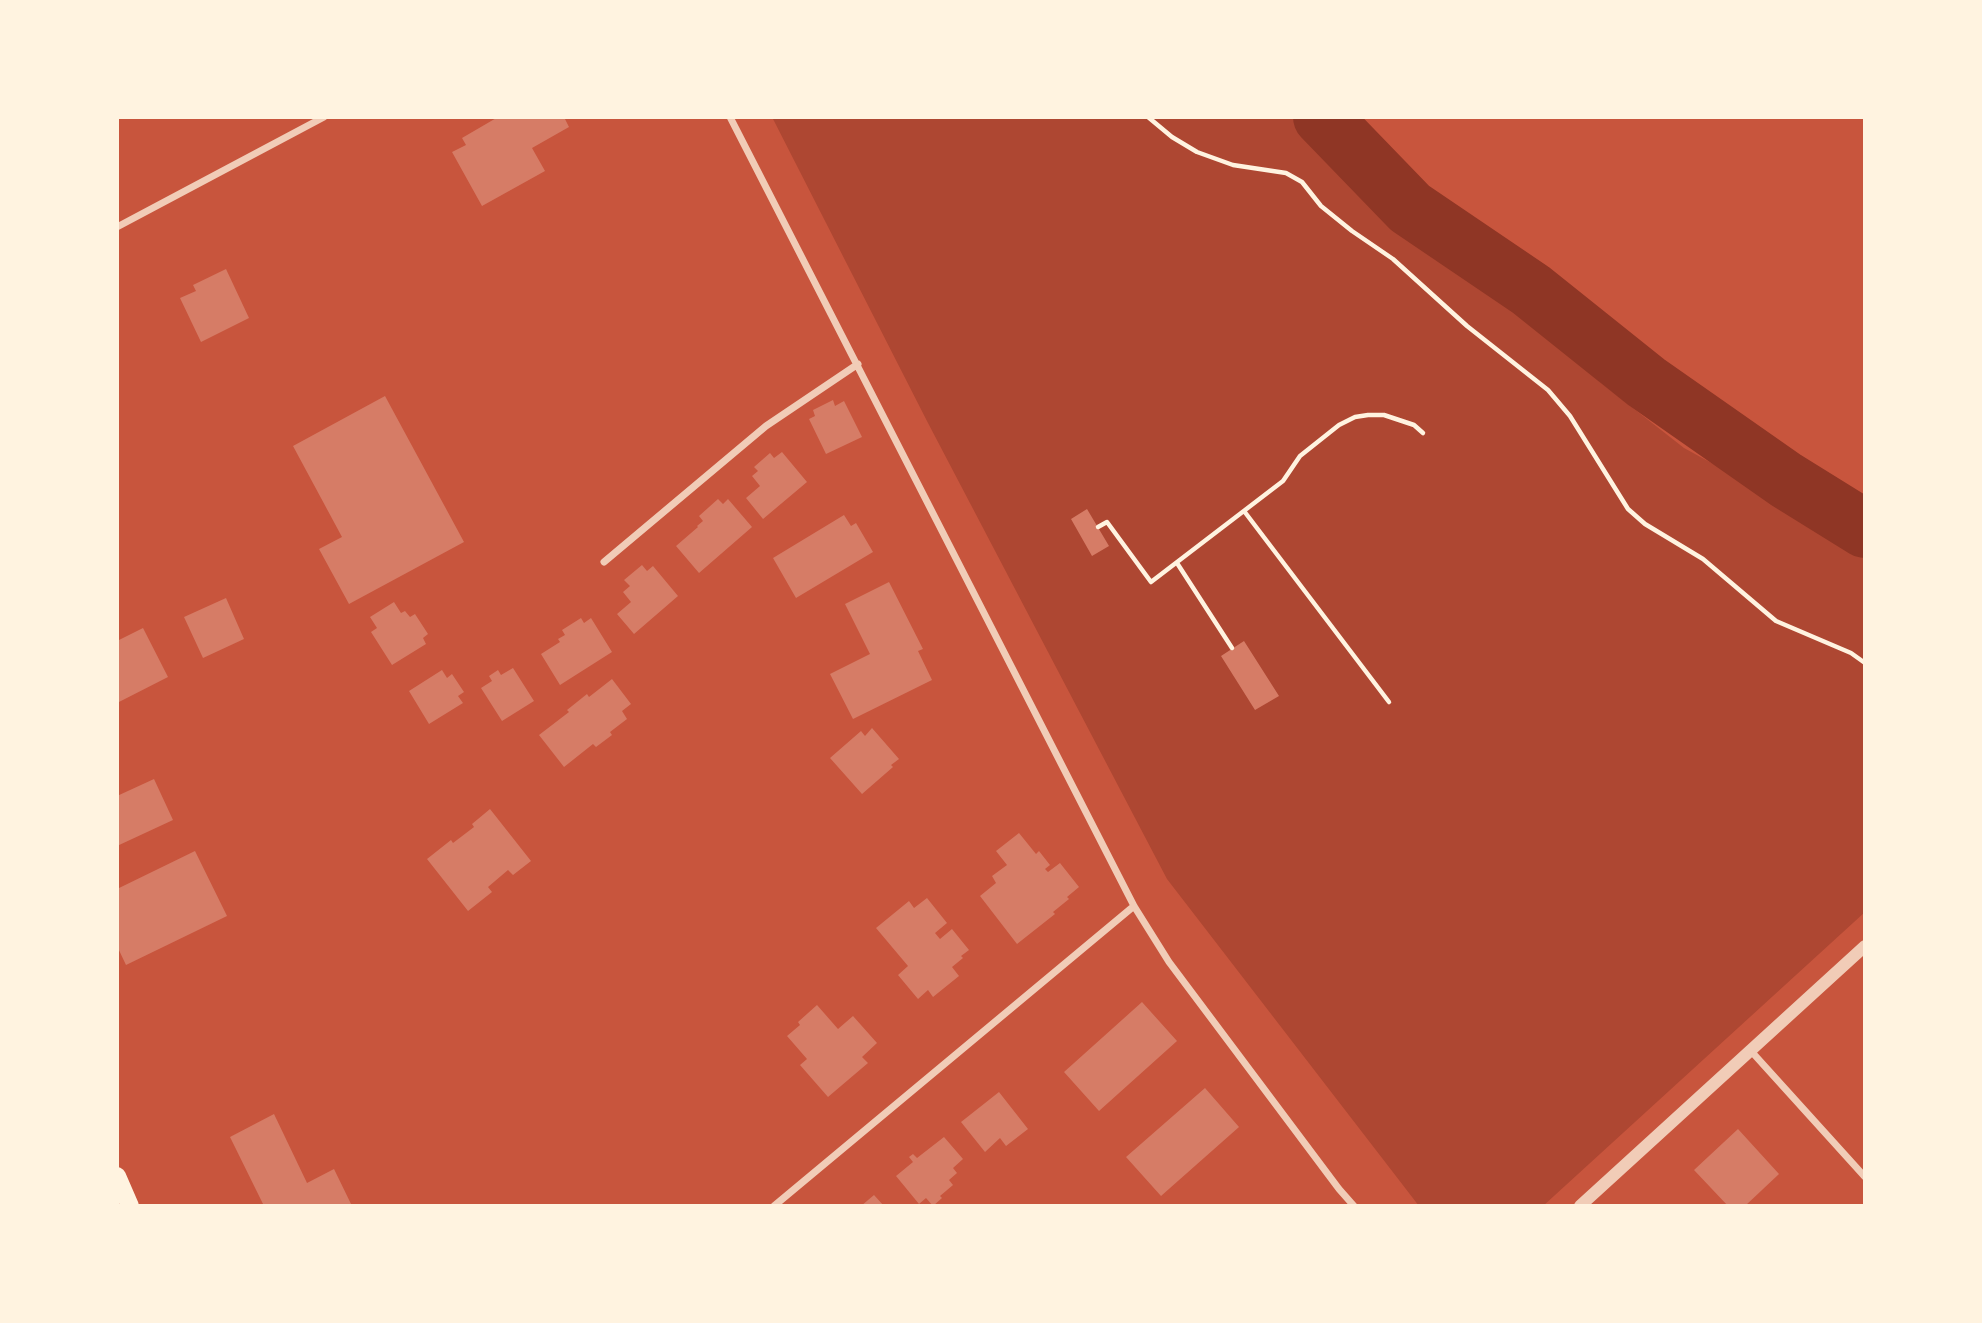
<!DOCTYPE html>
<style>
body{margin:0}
#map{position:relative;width:1982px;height:1323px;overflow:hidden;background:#c8553d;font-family:Barlow,sans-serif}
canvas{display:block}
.frame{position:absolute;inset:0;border:119px solid #fff3e0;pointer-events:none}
</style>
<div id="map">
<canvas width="1982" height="1323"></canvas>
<div class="frame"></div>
</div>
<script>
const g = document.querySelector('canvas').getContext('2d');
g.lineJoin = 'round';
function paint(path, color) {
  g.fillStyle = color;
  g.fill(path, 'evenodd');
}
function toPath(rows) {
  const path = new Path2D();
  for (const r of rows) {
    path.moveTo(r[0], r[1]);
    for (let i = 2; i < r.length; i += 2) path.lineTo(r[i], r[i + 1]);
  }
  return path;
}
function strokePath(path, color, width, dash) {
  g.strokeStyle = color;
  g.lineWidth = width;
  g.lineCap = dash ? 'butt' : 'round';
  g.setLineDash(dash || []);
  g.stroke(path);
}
const green = toPath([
 [772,117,1309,117,1410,222,1520,298,1601,383,1684,448,1865,547,1865,912,1543,1206,1419,1206,1167,879,928,423]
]);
const river = toPath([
 [1322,117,1410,208,1531,290,1646,382,1786,480,1865,529]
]);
const building = toPath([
 [498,117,564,117,569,127,532,148,545,171,482,206,452,152,466,145,462,138],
 [226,269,249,318,201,342,180,298,196,291,193,285],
 [385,396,464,542,349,604,319,549,342,537,293,446],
 [833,400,835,406,844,401,862,437,826,454,809,419,815,416,813,410],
 [782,452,807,482,763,519,746,498,760,486,752,476,758,471,754,467,770,453,774,458],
 [718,499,723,504,728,499,752,527,699,573,676,546,698,527,697,526,703,521,699,516],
 [1087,509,1109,546,1092,556,1071,519],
 [844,515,851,526,856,523,873,552,796,598,773,558],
 [642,565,647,571,653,566,678,596,634,634,617,614,631,602,623,592,630,586,624,580],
 [889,582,923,649,918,651,932,680,853,719,830,674,870,654,845,604],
 [226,598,244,639,203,658,184,617],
 [394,602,401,613,405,611,410,617,415,614,428,634,423,638,426,644,392,665,371,632,377,628,370,617],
 [581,618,584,623,591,618,612,652,560,685,541,654,560,642,558,639,565,635,562,630],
 [143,628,168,677,117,703,117,641],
 [1244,641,1279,696,1255,710,1221,656],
 [513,668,534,701,502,721,481,688,492,681,489,676,498,670,501,675],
 [442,670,447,678,452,674,464,692,458,696,463,703,429,724,409,691],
 [612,679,631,704,622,711,627,719,610,732,612,735,596,747,593,744,564,767,539,735,569,712,567,710,587,694,589,697],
 [872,728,899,759,891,765,893,767,862,794,830,758,861,731,865,736],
 [154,779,173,820,117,846,117,796],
 [490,809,531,861,513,875,508,870,488,887,492,892,468,911,427,859,451,840,453,843,474,827,472,824],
 [1019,833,1036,854,1039,851,1050,865,1045,869,1048,872,1060,863,1079,887,1067,897,1069,899,1053,912,1055,914,1017,944,980,896,996,883,992,876,1007,865,996,851],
 [195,851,227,916,126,965,117,946,117,889],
 [927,898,947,923,935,933,940,939,952,929,969,950,961,956,963,958,952,967,959,976,933,997,928,990,918,999,898,975,908,966,876,928,909,901,914,908],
 [1142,1002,1177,1041,1099,1111,1064,1072],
 [817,1005,838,1029,853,1016,877,1043,862,1057,868,1063,828,1097,800,1065,807,1059,787,1036,800,1025,798,1022],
 [1205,1088,1239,1127,1161,1196,1126,1157],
 [999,1092,1028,1129,1006,1146,1000,1138,985,1152,961,1122],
 [274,1114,307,1183,334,1169,352,1206,264,1206,230,1137],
 [1738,1129,1779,1174,1745,1206,1728,1206,1694,1170],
 [944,1137,963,1159,953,1168,957,1173,949,1180,953,1185,940,1196,942,1198,933,1206,926,1198,919,1204,896,1176,913,1162,909,1157,913,1154,917,1158],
 [874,1195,884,1206,861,1206]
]);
const path = toPath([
 [1148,117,1172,137,1197,152,1233,165,1286,173,1302,182,1321,206,1352,231,1393,259,1467,326,1548,390,1570,416,1628,509,1645,524,1703,559,1776,621,1851,653,1865,663],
 [1244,511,1389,702],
 [1098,527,1107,522,1151,582,1283,481,1300,456,1339,425,1355,417,1368,415,1384,415,1414,425,1423,433],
 [1177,563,1232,648]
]);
const minor = toPath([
 [730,117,1134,906,1169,962,1339,1189,1354,1206],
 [117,227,324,117],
 [604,562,766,426,858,364],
 [1751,1051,1865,1177],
 [774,1206,1134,906]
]);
const tertiary = toPath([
 [1580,1206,1865,946]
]);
const primary = toPath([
 [117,1176,130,1206]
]);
paint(green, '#ae4732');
strokePath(river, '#8f3625', 58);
paint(building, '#d67c66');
strokePath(path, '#fff3e0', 4.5);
strokePath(minor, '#f1ccb7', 7);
strokePath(tertiary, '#f1ccb7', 12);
strokePath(primary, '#fff3e0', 18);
</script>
